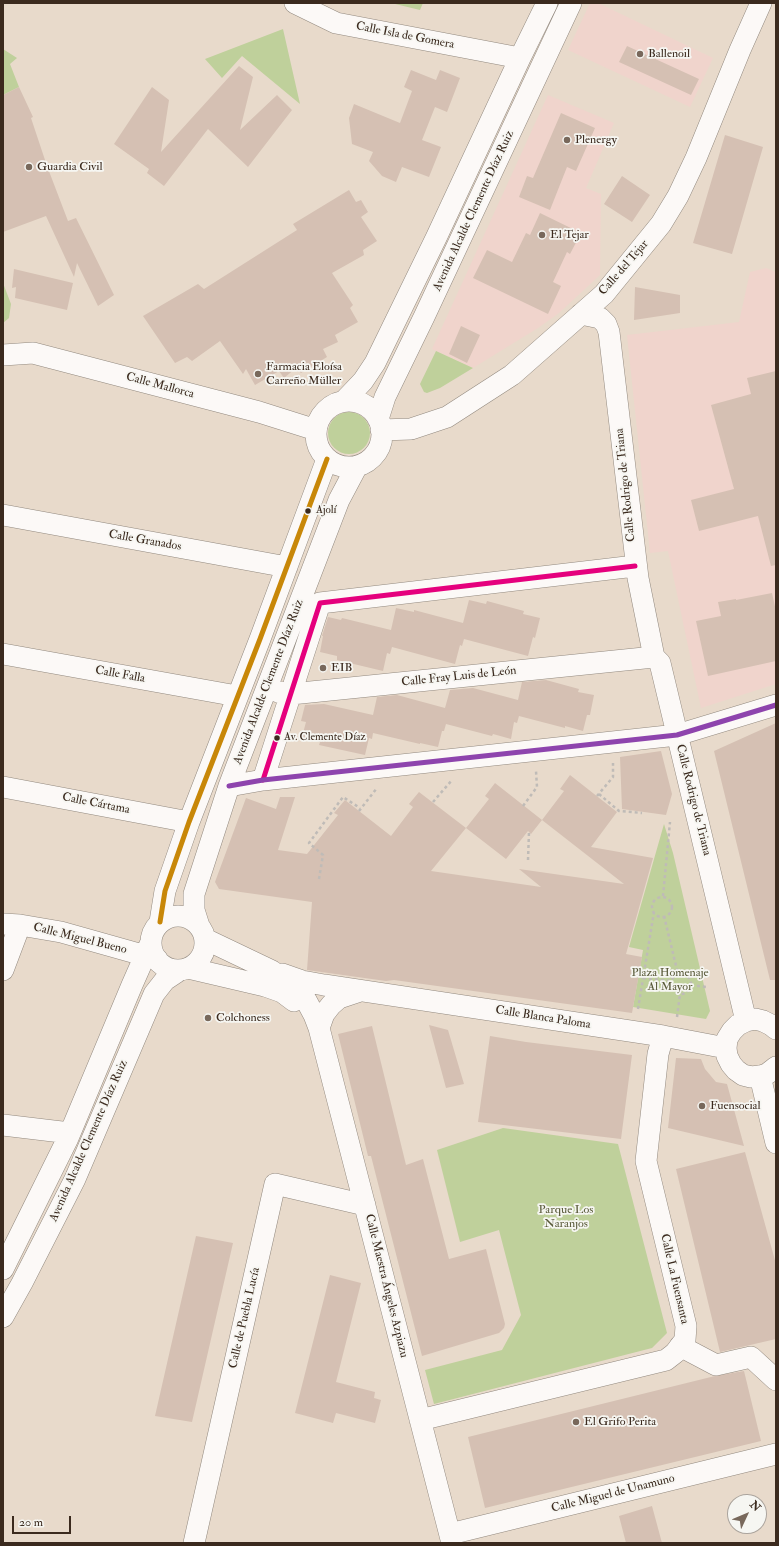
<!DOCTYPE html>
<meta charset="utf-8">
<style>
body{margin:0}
#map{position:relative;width:779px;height:1546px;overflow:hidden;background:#e8dacb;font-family:"IM FELL Double Pica",serif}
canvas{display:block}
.frame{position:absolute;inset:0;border:4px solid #3b2a1e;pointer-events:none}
.north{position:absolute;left:727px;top:1494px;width:40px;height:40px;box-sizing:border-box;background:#f6f6f2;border:1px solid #aba49d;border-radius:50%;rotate:46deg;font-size:11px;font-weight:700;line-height:16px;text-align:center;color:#3b2a1e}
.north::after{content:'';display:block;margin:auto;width:14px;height:18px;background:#78685b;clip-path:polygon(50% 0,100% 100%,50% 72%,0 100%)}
.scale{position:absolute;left:12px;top:1516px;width:59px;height:18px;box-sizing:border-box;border:2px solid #3b2a1e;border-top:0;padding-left:5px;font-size:12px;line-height:14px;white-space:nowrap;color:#3b2a1e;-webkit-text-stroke:3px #f6f6f2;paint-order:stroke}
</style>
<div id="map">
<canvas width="779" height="1546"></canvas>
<div class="frame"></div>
<div class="north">N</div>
<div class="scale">20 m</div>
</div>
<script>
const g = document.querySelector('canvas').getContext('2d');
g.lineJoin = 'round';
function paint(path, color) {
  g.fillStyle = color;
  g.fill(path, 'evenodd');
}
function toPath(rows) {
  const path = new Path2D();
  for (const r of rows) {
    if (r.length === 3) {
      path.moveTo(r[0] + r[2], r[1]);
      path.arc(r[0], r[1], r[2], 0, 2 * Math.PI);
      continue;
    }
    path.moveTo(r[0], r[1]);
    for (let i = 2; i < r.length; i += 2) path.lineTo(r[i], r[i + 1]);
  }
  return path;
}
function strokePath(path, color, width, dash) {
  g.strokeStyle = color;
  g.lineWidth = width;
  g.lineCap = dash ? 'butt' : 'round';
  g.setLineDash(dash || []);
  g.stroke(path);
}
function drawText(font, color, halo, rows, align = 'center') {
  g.font = font + ' "IM FELL Double Pica",serif';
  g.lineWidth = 3.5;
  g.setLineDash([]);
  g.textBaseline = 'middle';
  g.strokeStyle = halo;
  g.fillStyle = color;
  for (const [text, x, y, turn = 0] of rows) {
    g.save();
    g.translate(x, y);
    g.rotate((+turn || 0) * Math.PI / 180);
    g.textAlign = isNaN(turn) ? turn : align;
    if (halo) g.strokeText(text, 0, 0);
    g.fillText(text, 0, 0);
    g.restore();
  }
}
const built = toPath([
 [590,3,598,3,713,58,690,107,568,50],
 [548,95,614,123,586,188,601,194,600,275,559,313,538,328,473,368,432,349],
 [766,268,776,272,776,684,701,708,668,551,650,553,627,335,739,322,750,272]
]);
const green = toPath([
 [391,3,423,3,420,10],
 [283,29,300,104,242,56,222,78,205,59],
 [3,49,17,58,10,64,19,87,3,95],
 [3,283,11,304,9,318,3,323],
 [436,351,473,368,440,388,427,393,424,392,420,384],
 [349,433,21],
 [664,824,673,853,710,1011,706,1019,633,1007,643,950,629,947],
 [503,1128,618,1144,667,1333,652,1348,434,1404,425,1370,502,1350,521,1315,499,1230,460,1242,437,1150]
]);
const building = toPath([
 [627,46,699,79,691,95,619,62],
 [239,66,253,77,240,130,277,95,292,110,248,167,208,129,164,186,147,173,149,169,114,144,152,87,169,100,161,152],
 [411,70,436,80,440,70,460,78,447,112,435,107,422,140,441,147,429,177,402,167,396,182,382,176,369,161,373,152,352,144,349,118,354,104,400,123,412,91,404,87],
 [19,87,33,117,31,118,47,166,68,221,76,218,114,295,98,306,77,263,74,277,46,216,3,232,3,95],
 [561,113,595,128,576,171,567,167,550,210,519,197,527,176,533,178],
 [725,135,763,147,732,254,693,243],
 [622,176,650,195,632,222,604,204],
 [349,190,356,202,361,200,368,212,361,217,377,241,363,250,364,255,332,273,353,305,350,308,358,322,335,335,338,342,323,349,327,357,301,373,296,368,284,378,279,371,255,385,246,369,243,374,220,341,192,361,187,357,175,363,143,316,198,284,204,289,297,230,293,224],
 [540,213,581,233,570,254,567,252,553,282,561,286,548,314,473,278,487,250,512,262,526,233,530,235],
 [14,269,73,283,67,310,15,298,16,287,12,288],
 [635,287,680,295,680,313,634,320],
 [461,326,480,335,467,363,449,354],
 [776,371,776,565,771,566,758,516,699,531,691,500,734,489,711,405,751,394,747,378],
 [772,593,776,611,776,661,708,676,696,621,721,616,718,602,736,599,736,600],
 [469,600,486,604,487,601,524,611,523,614,540,618,535,638,533,637,528,656,464,639,462,646,460,645,455,664,392,647,390,654,387,653,383,671,337,660,337,656,320,652,323,636,322,636,328,617,341,620,342,618,391,630,396,608,414,612,414,610,463,623],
 [546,680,579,689,578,692,594,695,590,715,587,715,583,731,565,726,565,728,519,716,517,723,514,722,511,739,493,734,492,736,446,724,444,731,442,731,438,747,420,743,420,744,373,733,372,739,369,738,365,755,319,745,320,742,302,737,306,722,301,721,305,705,324,704,373,715,377,697,397,695,445,708,450,690,473,688,518,700,522,682],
 [776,723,776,980,770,980,714,751],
 [661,751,672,794,666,815,622,809,620,757],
 [570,775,617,812,591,847,653,858,626,954,642,957,632,1013,394,980,386,981,307,970,312,902,219,889,215,882,246,798,276,809,280,797,295,797,278,850,307,854,338,815,334,813,345,800,391,836,413,807,409,804,419,792,466,828,431,871,541,887,519,869,624,884,542,820,564,791,560,789],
 [495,783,542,820,531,834,528,831,506,859,466,828,489,799,485,796],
 [429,1025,448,1030,464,1084,446,1088],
 [372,1026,406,1165,423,1159,449,1259,486,1249,505,1324,504,1328,499,1333,422,1356,371,1156,368,1156,338,1034],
 [490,1036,526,1042,632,1055,621,1139,478,1122],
 [676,1058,701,1059,705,1069,716,1082,727,1084,744,1146,668,1128],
 [745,1152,776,1264,776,1339,720,1352,676,1169],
 [196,1236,233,1243,192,1422,155,1416],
 [330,1275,361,1283,336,1382,375,1392,374,1398,381,1400,375,1423,336,1413,333,1423,295,1413],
 [744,1371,761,1441,485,1508,468,1437,715,1376],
 [652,1506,662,1543,626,1543,619,1516]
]);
const path = toPath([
 [599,794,619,811,642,813],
 [597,796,613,777,613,763],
 [433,802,452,780],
 [523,806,537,787,536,771],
 [359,811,377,788],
 [528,860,529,832],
 [319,879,323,855,309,843,343,797,360,808],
 [663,896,670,822],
 [662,907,10],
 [664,916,678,974],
 [681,984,10],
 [643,978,671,981],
 [691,985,706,987],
 [638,1009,654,912],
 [677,1017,680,994]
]);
const minor = toPath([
 [295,3,336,23,520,58],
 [581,314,600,318,606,324,609,332,638,578,654,657,660,663,746,1021],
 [3,355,33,353,259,412,316,430],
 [344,401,363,381,375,363,436,238,520,58,547,3],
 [349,434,33],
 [378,419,385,397,424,317,571,3],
 [381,430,411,429,447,417,512,375,604,294,661,224,678,196,696,158,740,50,761,3],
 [3,515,287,567],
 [3,654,237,696],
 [278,692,291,694,654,657],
 [263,780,320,603,635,566],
 [229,786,263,780,677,735,776,705],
 [3,787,189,822],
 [178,943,27],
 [160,922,165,891,189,822,260,639,327,459],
 [3,924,20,925,61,932,157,959],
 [199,926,194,910,194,894,229,786,339,500,357,466],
 [205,939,272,971,295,988,306,1000,314,1015,319,1028,452,1543],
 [188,968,265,986,282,992,294,1001],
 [3,970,20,925],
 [282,974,302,981,324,985,663,1036,726,1048],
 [319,1028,324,1014,331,1005,339,998,360,991],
 [776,1029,771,1025,763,1021,755,1019,746,1021,738,1025,732,1031,727,1039,726,1048,727,1056,731,1064,736,1070,743,1075,751,1077,760,1076,767,1074,776,1067],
 [760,1076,776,1143],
 [3,1125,70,1133],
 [3,1269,68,1138,132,985,151,942],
 [3,1317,22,1283,75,1179,154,994,165,980,180,970],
 [680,1346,716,1365,751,1357,776,1380],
 [420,1420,666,1360,675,1353,685,1340,686,1326,646,1161,658,1054,663,1036],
 [450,1534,776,1454],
 [194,1543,275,1184,365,1205]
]);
const bus1 = toPath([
 [160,922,165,891,189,822,260,639,327,459]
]);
const bus2 = toPath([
 [263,780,320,603,635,566]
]);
const bus3 = toPath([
 [229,786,263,780,677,735,776,705]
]);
const markers = [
 [640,54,4,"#78685b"],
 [567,140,4,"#78685b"],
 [29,167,4,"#78685b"],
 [542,235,4,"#78685b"],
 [258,374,4,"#78685b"],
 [308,511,3.5,"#3b2a1e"],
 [323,668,4,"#78685b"],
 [277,738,3.5,"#3b2a1e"],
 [208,1018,4,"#78685b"],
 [702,1106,4,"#78685b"],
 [576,1422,4,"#78685b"]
];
const busNames = [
 ["Ajolí",316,511],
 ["Av. Clemente Díaz",284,738]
];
const streetNames = [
 ["Calle Isla de Gomera",405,36,11],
 ["Avenida Alcalde Clemente Díaz Ruiz",474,211,-65],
 ["Calle del Tejar",624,268,-49],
 ["Calle Mallorca",160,386,15],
 ["Calle Rodrigo de Triana",626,485,-96],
 ["Calle Granados",145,541,10],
 ["Calle Falla",120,675,10],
 ["Calle Fray Luis de León",459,677,-6],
 ["Avenida Alcalde Clemente Díaz Ruiz",269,682,-69],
 ["Calle Rodrigo de Triana",693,800,76],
 ["Calle Cártama",96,804,11],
 ["Calle Miguel Bueno",80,939,14],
 ["Calle Blanca Paloma",543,1018,9],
 ["Avenida Alcalde Clemente Díaz Ruiz",89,1141,-66],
 ["Calle La Fuensanta",674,1279,77],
 ["Calle Maestra Ángeles Azpiazu",386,1286,76],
 ["Calle de Puebla Lucía",245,1318,-77],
 ["Calle Miguel de Unamuno",613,1494,-14]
];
const poiNames = [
 ["Ballenoil",648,54],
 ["Plenergy",575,140],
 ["Guardia Civil",37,167],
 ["El Tejar",550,235],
 ["Farmacia Eloísa",266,367],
 ["Carreño Müller",266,381],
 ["EIB",331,668],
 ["Colchoness",216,1018],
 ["Fuensocial",710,1106],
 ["El Grifo Perita",584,1422]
];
const parkNames = [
 ["Plaza Homenaje",670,973],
 ["Al Mayor",670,987],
 ["Parque Los",566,1210],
 ["Naranjos",566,1224]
];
paint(built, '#f0d4cc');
paint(green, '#bfd09b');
paint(building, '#d5c0b3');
strokePath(minor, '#92897f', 22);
strokePath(path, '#bfbbb7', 2.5, [3, 3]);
strokePath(minor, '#fcf9f7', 21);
strokePath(bus1, '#c88708', 5);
strokePath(bus2, '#e5007d', 5);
strokePath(bus3, '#8e44ad', 5);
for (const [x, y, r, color] of markers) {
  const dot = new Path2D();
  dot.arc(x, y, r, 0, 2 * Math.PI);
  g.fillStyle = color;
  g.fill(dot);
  strokePath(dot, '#f6f6f2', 1.5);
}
drawText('11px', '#3b2a1e', '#f6f6f2', busNames, 'left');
drawText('12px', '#3b2a1e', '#f6f6f2', streetNames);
drawText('12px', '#3b2a1e', '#f6f6f2', poiNames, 'left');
drawText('12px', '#585938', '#f6f6f2', parkNames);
</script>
